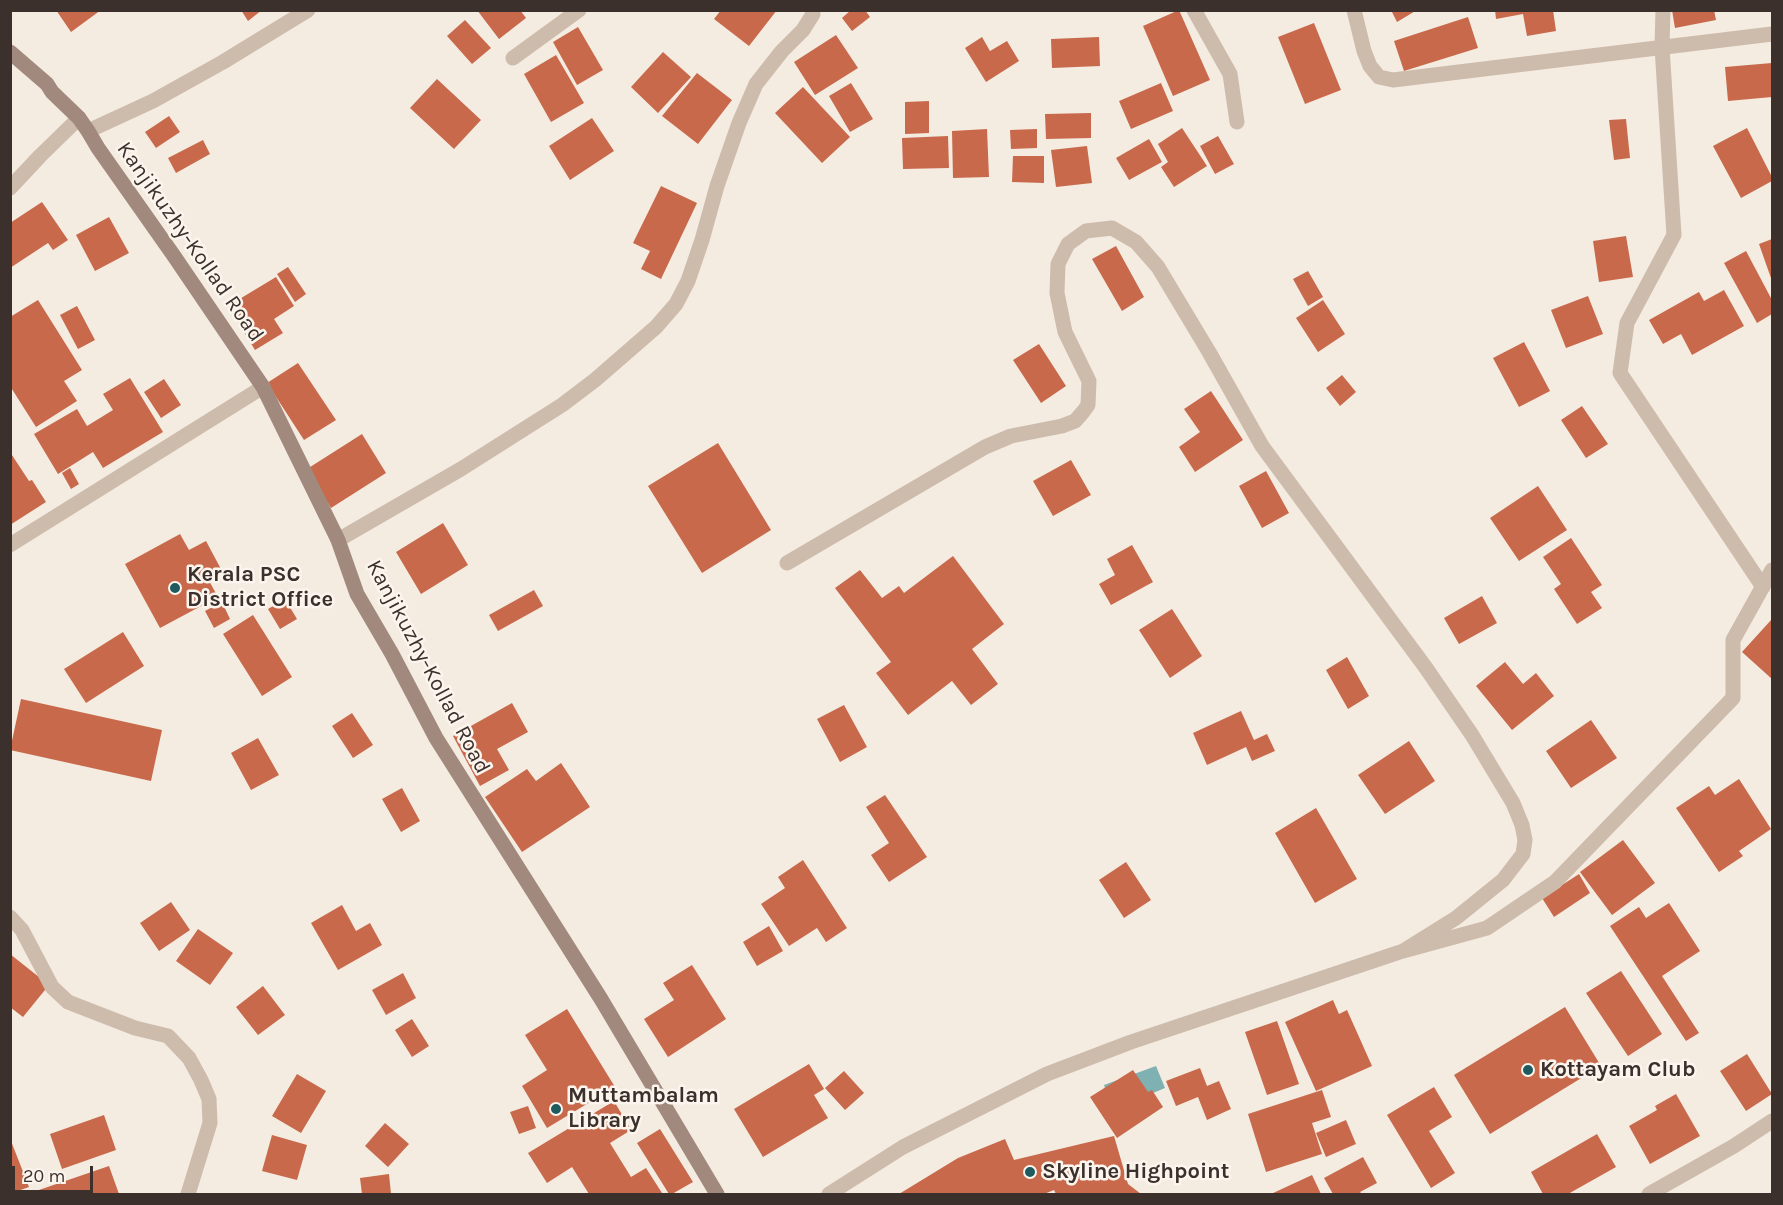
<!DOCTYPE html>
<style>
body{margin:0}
#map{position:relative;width:1783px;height:1205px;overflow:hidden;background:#f4ebe1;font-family:Karla,sans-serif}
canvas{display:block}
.frame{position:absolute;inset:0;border:12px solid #3b302b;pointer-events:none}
.scale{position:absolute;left:12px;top:1166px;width:81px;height:27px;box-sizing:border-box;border:3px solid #3b302b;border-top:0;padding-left:8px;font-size:18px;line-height:21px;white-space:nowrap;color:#3b302b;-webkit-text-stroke:4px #fbf5ee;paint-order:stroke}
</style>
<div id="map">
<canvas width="1783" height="1205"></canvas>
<div class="frame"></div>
<div class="scale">20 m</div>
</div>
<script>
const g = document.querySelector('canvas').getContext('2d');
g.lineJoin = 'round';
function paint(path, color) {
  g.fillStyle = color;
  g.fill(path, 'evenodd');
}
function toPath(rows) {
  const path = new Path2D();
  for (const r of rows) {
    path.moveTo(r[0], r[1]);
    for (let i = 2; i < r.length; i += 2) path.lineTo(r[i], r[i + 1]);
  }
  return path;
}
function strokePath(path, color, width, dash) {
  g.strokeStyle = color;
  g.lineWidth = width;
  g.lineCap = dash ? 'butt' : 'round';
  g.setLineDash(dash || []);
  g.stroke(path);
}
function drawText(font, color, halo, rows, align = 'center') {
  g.font = font + ' Karla,sans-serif';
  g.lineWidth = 5;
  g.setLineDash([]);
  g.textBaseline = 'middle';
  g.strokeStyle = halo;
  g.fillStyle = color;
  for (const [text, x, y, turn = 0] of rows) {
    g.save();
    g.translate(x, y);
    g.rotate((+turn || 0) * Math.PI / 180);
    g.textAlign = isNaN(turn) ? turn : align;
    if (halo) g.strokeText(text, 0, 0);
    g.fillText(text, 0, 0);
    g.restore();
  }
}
const water = toPath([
 [1156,1066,1165,1088,1112,1110,1104,1085]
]);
const building = toPath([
 [56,10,101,10,71,32],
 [241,10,262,10,248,21],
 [477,10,520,10,526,18,499,39],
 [721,10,777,10,749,46,714,19],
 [851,10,865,10,870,17,852,31,842,18],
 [1179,10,1210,80,1173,96,1143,26],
 [1391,10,1417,10,1397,22],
 [1495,10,1553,10,1556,31,1527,36,1523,14,1496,19],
 [1672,10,1714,10,1716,20,1675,28],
 [1468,17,1478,48,1404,71,1394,41],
 [465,20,491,48,472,64,447,36],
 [1314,23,1341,90,1305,104,1278,37],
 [578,27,603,70,577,85,553,42],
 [836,35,858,68,815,95,794,62],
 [982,37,990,51,1007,41,1019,61,986,82,965,48],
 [1099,37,1100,66,1052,68,1051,39],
 [663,52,691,77,658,113,631,87],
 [556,55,584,103,551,122,524,74],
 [1772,63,1772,97,1728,101,1725,67],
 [697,73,732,100,698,144,662,116],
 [437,79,481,120,454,149,410,108],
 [851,83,873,119,850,132,829,96],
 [1161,83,1173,111,1131,129,1119,101],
 [803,87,850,137,822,163,775,113],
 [929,101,929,133,905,134,905,102],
 [1091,113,1091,138,1046,139,1045,114],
 [169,116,180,132,156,148,145,132],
 [592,118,614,151,570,180,549,146],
 [1626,119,1630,158,1614,160,1609,120],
 [1182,128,1207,166,1174,187,1161,167,1168,162,1158,144],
 [1747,128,1772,177,1772,181,1741,198,1713,146],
 [987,129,989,177,953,178,952,131],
 [1037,129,1037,148,1011,149,1010,130],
 [948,136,949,168,903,169,902,138],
 [1218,136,1234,164,1215,174,1200,146],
 [1149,139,1162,162,1129,180,1116,158],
 [203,140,210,154,176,173,168,158],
 [1087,146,1092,183,1056,187,1051,150],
 [1013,156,1044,156,1044,183,1012,182],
 [661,186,697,203,661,279,641,269,650,251,633,243],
 [42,202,68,240,53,250,48,243,10,268,10,223],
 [109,217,129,253,95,271,76,235],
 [1626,236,1633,277,1599,282,1593,241],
 [1772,239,1772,281,1759,244],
 [1116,246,1144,297,1122,311,1092,259],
 [1746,251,1772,300,1772,314,1757,323,1724,263],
 [288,267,306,294,295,302,277,274],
 [1308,271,1323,297,1308,306,1293,279],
 [276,277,294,306,274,319,283,333,255,350,228,306],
 [1724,290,1744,326,1692,355,1681,334,1663,344,1649,320,1699,292,1704,301],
 [1588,296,1603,334,1566,348,1551,310],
 [38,300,82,370,64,381,77,401,36,427,10,386,10,317],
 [1323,300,1345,334,1318,352,1296,318],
 [77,306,95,340,78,349,60,315],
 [1524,342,1550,391,1519,407,1493,358],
 [1039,344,1066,386,1041,403,1013,360],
 [298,363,336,420,304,440,267,383],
 [1342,375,1356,392,1340,406,1326,388],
 [130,378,163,432,103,468,93,452,58,474,34,434,77,409,87,426,113,410,103,394],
 [164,379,181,405,161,418,144,392],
 [1211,391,1243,440,1195,472,1179,447,1200,432,1184,409],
 [1582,406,1608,444,1586,458,1561,420],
 [362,434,386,473,331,508,307,469],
 [718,443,771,530,702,573,648,486],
 [10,452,29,481,32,480,46,502,10,525],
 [1071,460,1091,495,1053,516,1033,481],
 [70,468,79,484,71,489,62,473],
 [1266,471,1289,513,1262,528,1239,486],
 [1538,486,1567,530,1519,561,1490,518],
 [443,523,468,565,421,594,396,552],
 [180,534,189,550,206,541,222,571,208,579,218,597,160,628,125,564],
 [1571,538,1602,585,1591,592,1602,608,1577,624,1554,589,1561,584,1543,557],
 [1132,545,1153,582,1111,605,1099,584,1115,575,1107,559],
 [953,556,1004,624,972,649,998,684,971,705,952,681,908,715,876,673,891,662,835,588,860,570,882,598,899,586,904,593],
 [534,590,543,606,498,631,489,615],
 [1482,596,1497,623,1459,644,1444,618],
 [285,599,297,619,280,629,268,609],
 [222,602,230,619,214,628,205,611],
 [1172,609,1202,656,1170,678,1139,630],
 [253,615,292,677,262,696,223,634],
 [1772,619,1772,679,1742,652],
 [123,632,144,666,86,703,64,669],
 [1347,657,1369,696,1348,709,1326,670],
 [1505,662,1523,684,1536,673,1554,696,1512,730,1476,686],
 [21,699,162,730,151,781,10,750],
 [512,703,528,732,497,749,509,770,480,786,453,736],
 [844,705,867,747,840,762,817,719],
 [1241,711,1254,740,1267,734,1275,751,1252,761,1246,747,1207,765,1193,733],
 [352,713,373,745,353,758,332,726],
 [1591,720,1617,758,1571,788,1546,751],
 [258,738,279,775,251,790,231,753],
 [1409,741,1435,781,1385,814,1358,775],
 [561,763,590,807,522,852,485,797,527,769,536,781],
 [1739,779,1771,829,1739,851,1743,856,1719,872,1676,808,1709,786,1715,795],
 [402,788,420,821,401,832,382,799],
 [885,795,927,857,889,882,871,855,889,843,866,807],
 [1316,808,1357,879,1315,903,1275,833],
 [1623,840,1655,883,1612,915,1580,872],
 [803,860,847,928,826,942,817,928,789,946,761,904,785,888,778,877],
 [1126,862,1151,900,1124,918,1099,880],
 [1579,874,1590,893,1554,917,1542,898],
 [171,902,190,930,159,951,140,923],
 [1669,903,1700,951,1662,976,1699,1033,1686,1041,1610,926,1639,907,1646,918],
 [342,905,356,931,370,923,382,945,338,970,311,923],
 [769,926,783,951,757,966,743,942],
 [198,929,233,953,210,985,176,961],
 [10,954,49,985,23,1017,10,1007],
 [692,965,726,1019,668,1057,644,1019,674,1000,663,983],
 [1621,971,1662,1034,1628,1056,1586,993],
 [403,973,416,998,386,1015,372,990],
 [263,986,285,1015,258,1035,236,1007],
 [1333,1000,1339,1014,1347,1010,1372,1066,1316,1091,1285,1022],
 [1565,1007,1601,1066,1490,1134,1454,1075],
 [567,1009,615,1087,547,1128,522,1086,547,1070,525,1035],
 [412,1019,429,1046,412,1057,395,1030],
 [1277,1021,1299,1084,1267,1095,1245,1032],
 [1747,1054,1772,1094,1746,1111,1720,1071],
 [809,1064,824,1089,814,1095,828,1118,763,1157,734,1109],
 [1200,1068,1207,1086,1219,1081,1231,1109,1207,1120,1198,1097,1176,1106,1166,1081],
 [1133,1070,1148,1092,1152,1090,1163,1107,1117,1138,1090,1097],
 [844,1071,864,1093,845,1110,825,1088],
 [297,1074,326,1091,301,1133,272,1116],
 [1434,1087,1452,1117,1429,1131,1455,1173,1431,1188,1387,1115],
 [1322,1090,1331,1117,1312,1123,1322,1154,1266,1172,1248,1114],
 [1676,1094,1700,1136,1650,1164,1629,1126,1657,1110,1655,1106],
 [614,1101,631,1130,610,1143,631,1177,646,1168,662,1193,589,1194,572,1167,547,1183,528,1153],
 [528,1106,536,1128,519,1134,510,1112],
 [104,1115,116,1150,62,1169,50,1134],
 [1346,1120,1356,1144,1326,1157,1316,1133],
 [385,1123,409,1144,388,1167,365,1146],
 [660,1129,693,1182,672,1194,669,1194,637,1143],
 [1597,1134,1616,1167,1568,1194,1543,1194,1531,1172],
 [272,1135,307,1145,297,1180,262,1171],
 [1114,1136,1128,1184,1141,1194,1056,1194,1054,1190,1044,1194,899,1194,958,1158,1005,1139,1014,1160],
 [11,1141,29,1187,15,1192,16,1194,10,1194],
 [1363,1157,1377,1183,1360,1192,1362,1194,1333,1194,1324,1178],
 [109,1166,119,1194,37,1194,36,1191],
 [389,1174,391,1194,362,1194,360,1178],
 [1312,1175,1321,1194,1271,1194]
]);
const minor = toPath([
 [1194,10,1230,74,1237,122],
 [1354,10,1364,51,1370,66,1379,77,1393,80,1772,34],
 [1663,10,1662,47,1674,235,1627,323,1620,373,1763,587],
 [513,58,579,10],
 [88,131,153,101,223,62,308,10],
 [10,188,40,156,79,118],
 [338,540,461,469,562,405,595,380,656,327,676,304,688,281,702,240,717,186,739,123,756,84,782,51,803,30,813,14,813,10],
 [10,545,263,387],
 [787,563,985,447,1011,436,1062,426,1075,421,1083,412,1088,405,1089,381,1065,332,1057,293,1058,264,1068,244,1086,231,1112,228,1136,242,1158,267,1209,352,1262,446,1426,668,1472,735,1513,803,1522,825,1525,840,1523,854,1503,880,1456,918,1403,951],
 [10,917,22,930,52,987,68,1002,135,1028,168,1036,189,1058,201,1080,209,1099,210,1123,188,1194],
 [829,1194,903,1147,1047,1074,1131,1042,1403,951,1487,928,1555,882,1733,698,1733,640,1772,570],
 [1649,1194,1734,1146,1772,1121]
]);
const secondary = toPath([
 [10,52,47,84,52,92,79,118,88,131,98,148,174,256,263,387,338,540,357,594,392,654,436,738,601,999,717,1194]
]);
const markers = [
 [175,588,6,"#1f5a5e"],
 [1528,1070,6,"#1f5a5e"],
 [556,1109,6,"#1f5a5e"],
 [1030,1172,6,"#1f5a5e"]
];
const streetNames = [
 ["Kanjikuzhy-Kollad Road",190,242,55],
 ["Kanjikuzhy-Kollad Road",428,667,62]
];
const poiNames = [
 ["Kerala PSC",187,575],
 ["District Office",187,600],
 ["Kottayam Club",1540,1070],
 ["Muttambalam",568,1096],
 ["Library",568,1121],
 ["Skyline Highpoint",1042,1172]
];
paint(water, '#7fb0b2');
paint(building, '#c8694b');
strokePath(minor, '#cdbbac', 15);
strokePath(secondary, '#a18a7d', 15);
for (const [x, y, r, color] of markers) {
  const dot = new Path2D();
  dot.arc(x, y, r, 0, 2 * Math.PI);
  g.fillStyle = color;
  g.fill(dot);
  strokePath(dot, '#fbf5ee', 2);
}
drawText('22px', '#3b302b', '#fbf5ee', streetNames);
drawText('bold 22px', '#3b302b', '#fbf5ee', poiNames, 'left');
</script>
